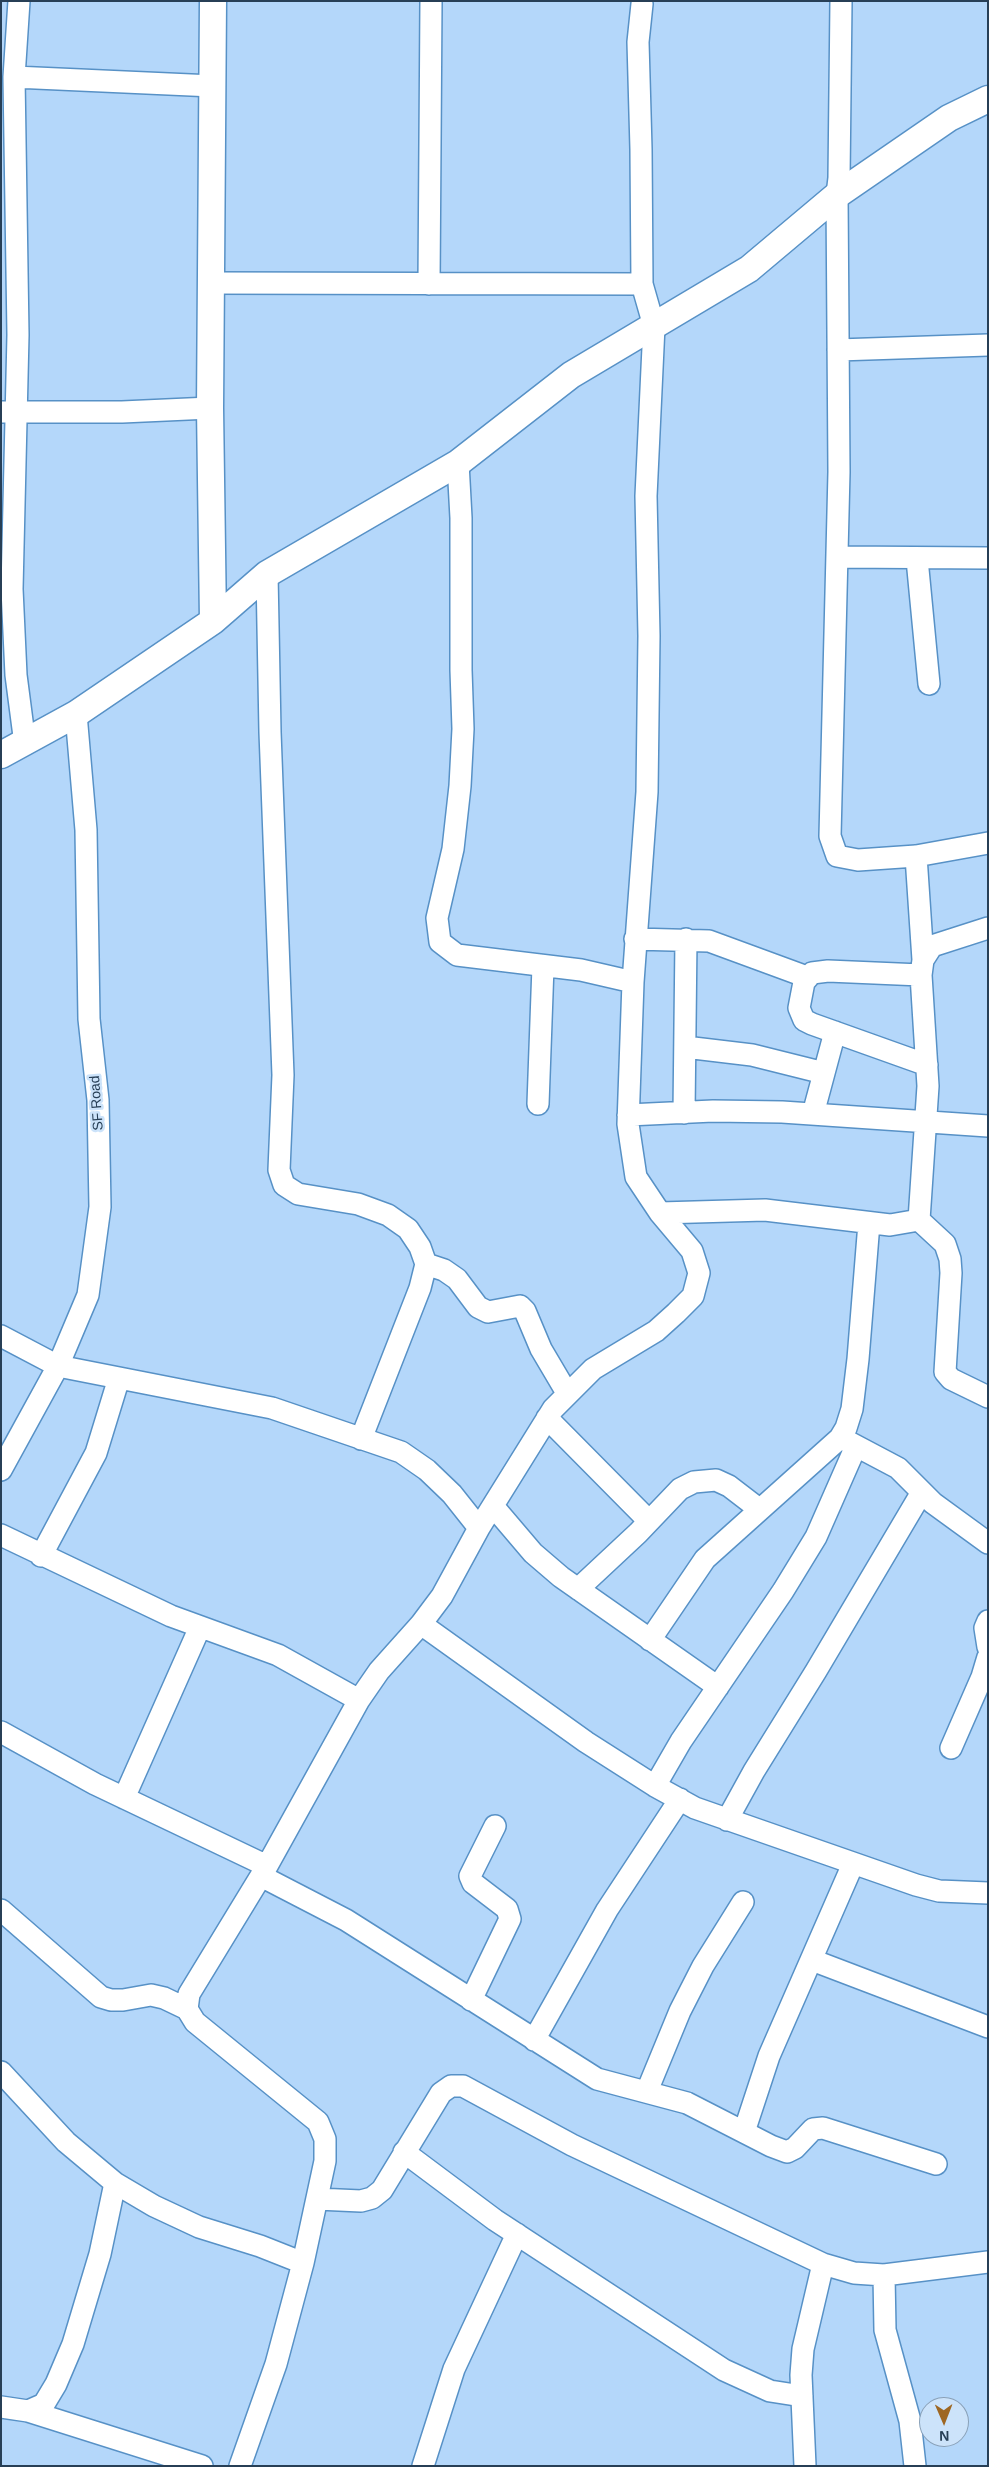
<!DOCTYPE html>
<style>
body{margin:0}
#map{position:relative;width:989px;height:2467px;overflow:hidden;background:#b4d7fa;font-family:Helvetica,sans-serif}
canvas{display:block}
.frame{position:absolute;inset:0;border:2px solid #273f56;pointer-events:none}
.north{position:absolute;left:919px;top:2397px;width:50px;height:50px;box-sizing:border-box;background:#cce3fa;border:1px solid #8aa1b8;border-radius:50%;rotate:179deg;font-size:14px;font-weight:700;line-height:20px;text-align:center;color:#273f56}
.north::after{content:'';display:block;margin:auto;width:18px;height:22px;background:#9e6722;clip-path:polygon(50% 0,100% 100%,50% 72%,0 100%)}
</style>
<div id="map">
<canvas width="989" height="2467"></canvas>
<div class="frame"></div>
<div class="north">N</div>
</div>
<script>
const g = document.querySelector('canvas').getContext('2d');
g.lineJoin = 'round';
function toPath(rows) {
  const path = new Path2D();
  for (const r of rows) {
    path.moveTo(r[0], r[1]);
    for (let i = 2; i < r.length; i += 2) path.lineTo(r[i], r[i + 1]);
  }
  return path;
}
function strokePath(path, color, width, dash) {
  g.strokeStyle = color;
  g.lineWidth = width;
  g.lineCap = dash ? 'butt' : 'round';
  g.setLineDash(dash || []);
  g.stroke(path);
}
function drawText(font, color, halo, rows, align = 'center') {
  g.font = font + ' Helvetica,sans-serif';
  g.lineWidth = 5;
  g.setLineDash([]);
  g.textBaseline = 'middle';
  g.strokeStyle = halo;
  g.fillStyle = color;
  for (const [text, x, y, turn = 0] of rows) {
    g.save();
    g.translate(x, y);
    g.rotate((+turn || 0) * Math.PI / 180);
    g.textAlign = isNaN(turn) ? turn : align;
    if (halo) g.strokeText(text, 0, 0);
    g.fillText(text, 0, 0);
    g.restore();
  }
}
const minor = toPath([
 [19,1,14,77,18,335,12,589,16,675,25,744],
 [841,1,839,178,837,195,839,472,830,836,837,856,858,860,916,856,988,843],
 [14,77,213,86],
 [211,283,642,284],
 [429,284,431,1],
 [838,350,988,345],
 [1,412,122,412,210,408],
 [458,463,461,518,461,670,463,729,460,786,453,849,437,918,440,942,457,955,581,970,633,982],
 [838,557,988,558],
 [917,559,929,684],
 [267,574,270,732,283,1075,279,1170,284,1185,298,1194,358,1204,388,1215,408,1229,420,1247,426,1264,420,1288,361,1439],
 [916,856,923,960],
 [635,939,709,941,807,977],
 [921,975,828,971,812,973,804,982,799,1008,804,1020,812,1024,927,1065],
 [685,1047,752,1055,824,1073],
 [538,1104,543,966],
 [684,1113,686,939],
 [813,1114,835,1032],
 [628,1115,713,1111,782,1112,988,1126],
 [660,1213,765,1210,890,1225,919,1220,928,1086,921,975,923,960,932,946,988,928],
 [919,1220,945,1244,950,1259,951,1273,945,1372,951,1379,988,1397],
 [426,1264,444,1270,457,1279,478,1307,488,1312,520,1306,525,1311,541,1349,567,1393],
 [1,1336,58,1366,272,1408,401,1452,427,1470,452,1494,479,1528],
 [547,1418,649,1521],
 [845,1440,898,1468,933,1503,988,1543],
 [1,1470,58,1366,88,1295,100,1207,98,1100,89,1019,86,830,76,714],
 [493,1506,533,1553,561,1577,718,1687],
 [1,1535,171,1616,278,1655,359,1700],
 [41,1556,96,1453,119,1378],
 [578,1589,638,1533,680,1489,694,1482,716,1480,729,1486,759,1509],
 [988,1621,985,1628,988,1647],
 [421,1624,586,1742,655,1786,695,1808,916,1885,939,1891,988,1893],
 [650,1640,705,1559,840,1438,846,1428,852,1409,858,1359,869,1223],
 [1,1732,95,1784,267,1866],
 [951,1748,982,1677,988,1657],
 [655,1786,681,1741,783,1591,816,1537,856,1446],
 [124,1798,200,1627],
 [727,1820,754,1771,816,1671,922,1492],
 [261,1876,346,1920,597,2079,687,2103,771,2146,787,2152,795,2148,813,2129,823,2128,936,2164],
 [1,1910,101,1997,111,2000,123,2000,151,1995,164,1998,187,2009],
 [812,1960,988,2027],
 [471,2000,510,1919,507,1909,473,1883,470,1876,495,1826],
 [534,2040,607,1910,680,1799],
 [1,2072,66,2142,115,2183,154,2206,199,2227,260,2246,303,2263],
 [647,2091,680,2011,703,1966,743,1902],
 [744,2132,769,2056,853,1864],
 [404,2152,495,2220,724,2370,770,2391,802,2396],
 [317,2199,361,2201,372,2198,382,2190,441,2093,451,2086,463,2086,572,2145,823,2264,854,2273,884,2275,988,2262],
 [884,2275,885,2330,910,2421,915,2466],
 [1,2407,28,2411,44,2404,56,2384,73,2344,100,2254,115,2183],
 [28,2411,202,2466],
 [240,2466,276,2364,303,2263,325,2161,325,2139,318,2122,195,2022,187,2009,189,1994,267,1866,359,1700,379,1671,421,1624,442,1596,479,1528,553,1409,593,1369,656,1331,676,1313,693,1296,699,1273,692,1251,660,1213,636,1177,628,1124,633,982,647,792,649,636,646,496,654,326,642,284,641,149,638,42,642,4],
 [423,2466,454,2369,517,2234],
 [805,2466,801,2375,803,2349,823,2264]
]);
const tertiary = toPath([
 [213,621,210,408,213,1],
 [1,755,76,714,213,621,267,574,458,463,571,375,749,269,837,195,949,118,988,99]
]);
const streetNames = [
 ["SF Road",97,1103,-94]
];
strokePath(minor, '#5791c6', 24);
strokePath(tertiary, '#5791c6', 29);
strokePath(minor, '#fff', 21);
strokePath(tertiary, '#fff', 26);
drawText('14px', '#273f56', '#cce3fa', streetNames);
</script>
